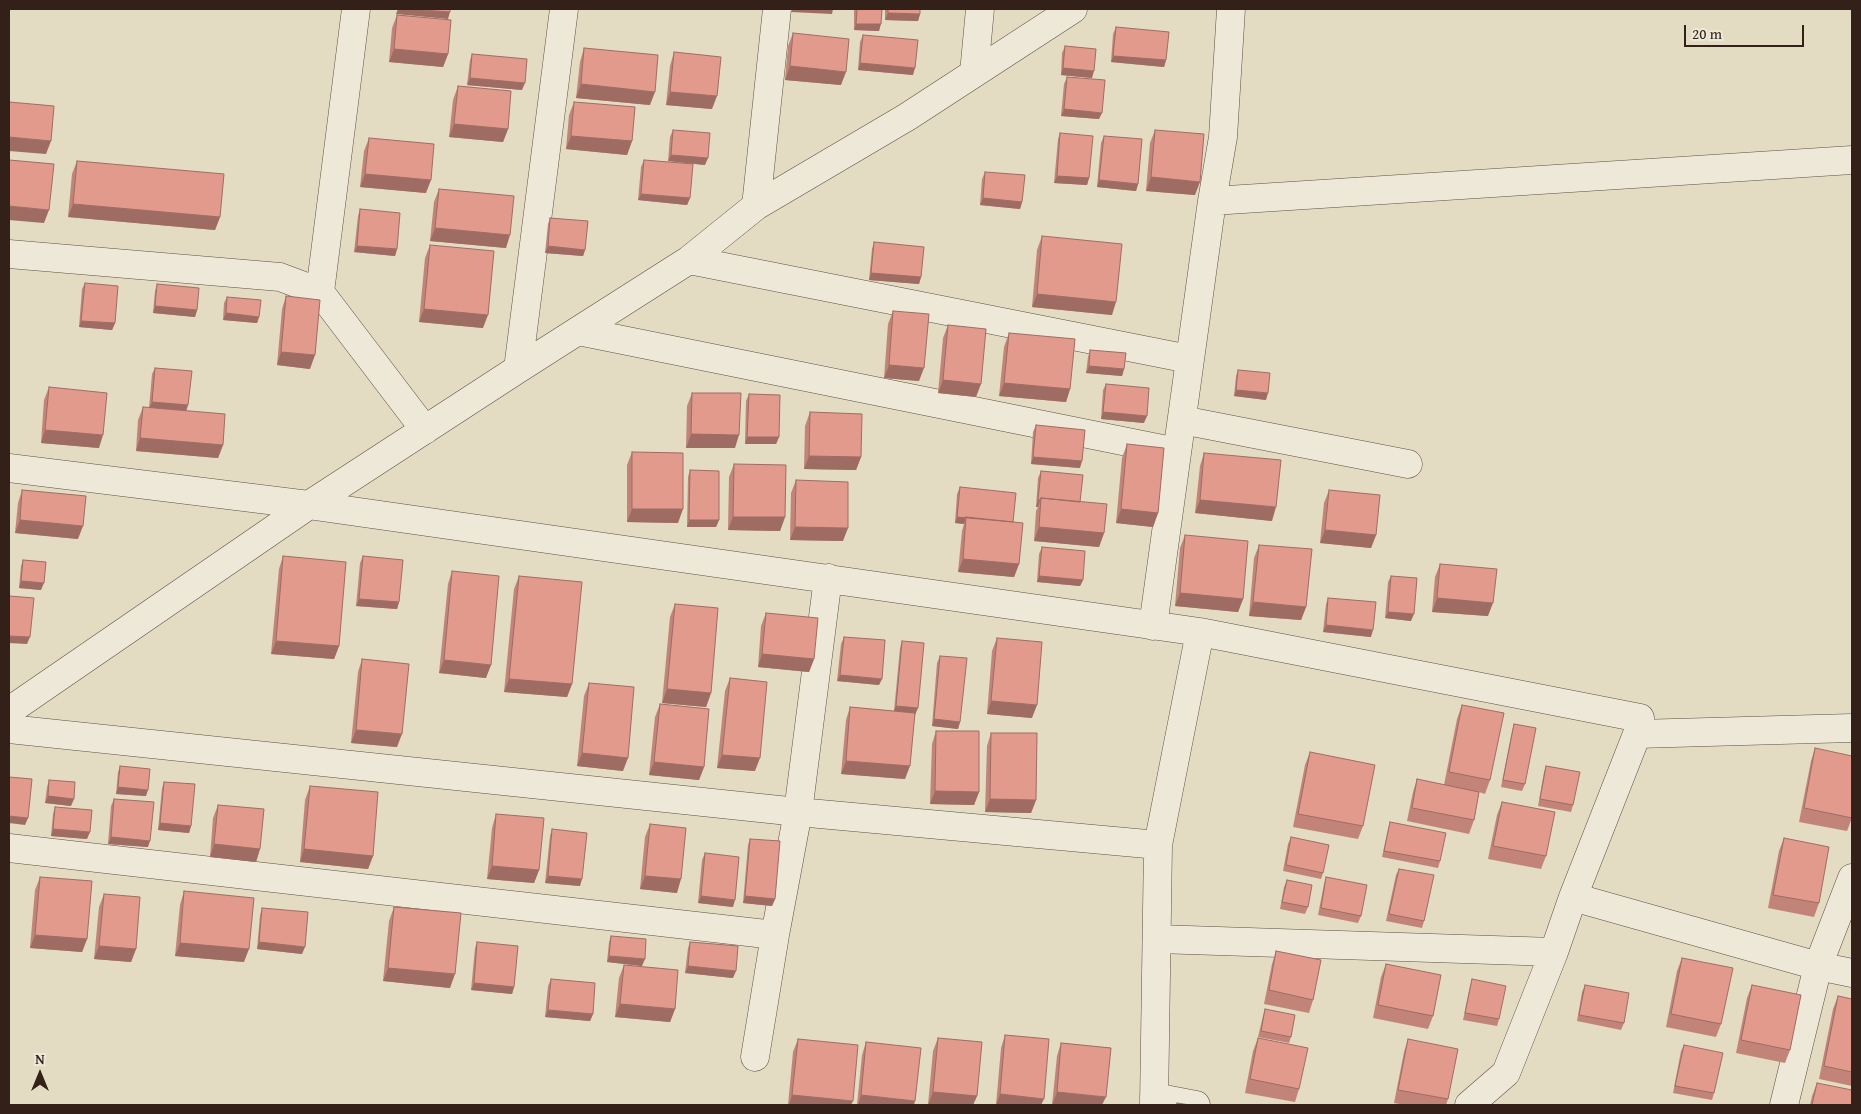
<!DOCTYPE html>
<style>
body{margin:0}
#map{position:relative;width:1861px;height:1114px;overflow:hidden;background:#e3dbc2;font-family:"Gentium Book Plus",serif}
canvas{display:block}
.frame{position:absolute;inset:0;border:10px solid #332119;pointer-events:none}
.north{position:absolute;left:15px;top:1049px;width:50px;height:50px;-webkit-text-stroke:4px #ede8d7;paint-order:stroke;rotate:0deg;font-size:14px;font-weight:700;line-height:20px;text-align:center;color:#332119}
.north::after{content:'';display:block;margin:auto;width:18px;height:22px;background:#332119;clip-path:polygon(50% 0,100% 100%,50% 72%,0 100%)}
.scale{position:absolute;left:1684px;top:25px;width:120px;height:22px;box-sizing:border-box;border:2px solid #332119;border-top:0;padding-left:6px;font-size:15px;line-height:18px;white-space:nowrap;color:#332119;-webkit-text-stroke:4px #ede8d7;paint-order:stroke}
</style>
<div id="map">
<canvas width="1861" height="1114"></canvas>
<div class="frame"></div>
<div class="north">N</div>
<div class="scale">20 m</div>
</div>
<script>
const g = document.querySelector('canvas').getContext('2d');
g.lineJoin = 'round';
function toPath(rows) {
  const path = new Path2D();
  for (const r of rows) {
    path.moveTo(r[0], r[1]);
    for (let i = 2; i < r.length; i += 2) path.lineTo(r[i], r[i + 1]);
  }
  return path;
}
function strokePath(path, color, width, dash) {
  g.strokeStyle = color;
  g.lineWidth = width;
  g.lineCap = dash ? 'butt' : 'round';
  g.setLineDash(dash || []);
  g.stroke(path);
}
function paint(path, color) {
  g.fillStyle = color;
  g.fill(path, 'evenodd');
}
const minor = toPath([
 [356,9,320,292,425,430],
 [974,73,980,9],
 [1212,201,1852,160],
 [756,206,777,9],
 [9,254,280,277,320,292],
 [689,260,1189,359],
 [578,331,1177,452],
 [518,369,564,9],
 [1182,420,1408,464],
 [9,468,309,505,1200,632,1640,718,1637,734,1573,897,1818,966,1852,973],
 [1153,626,1212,201,1223,137,1231,9],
 [9,711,309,505,518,369,689,260,756,206,907,117,1073,9],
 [9,729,798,812,1158,845],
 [1637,734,1852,728],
 [9,848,775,935],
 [1157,939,1554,952],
 [755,1057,775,935,798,812,828,578],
 [1154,1097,1196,1105],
 [1154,1105,1158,845,1200,632],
 [1469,1105,1506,1073,1554,952,1573,897],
 [1784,1105,1818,966,1852,878]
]);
const wall = toPath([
 [854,9,882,9,879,31,854,30],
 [885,9,920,9,920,14,918,21,885,20],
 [397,15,448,54,443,67,389,62,392,28],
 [1116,27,1166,60,1164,67,1111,62,1113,34],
 [793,33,841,85,785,80,788,46],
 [863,35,913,75,858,70,860,42],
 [1065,46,1092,78,1061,75,1062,53],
 [584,48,650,105,576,98,580,62],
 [674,52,712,109,666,105,670,66],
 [472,54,522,90,467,85,470,60],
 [1067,77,1099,119,1061,116,1064,84],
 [458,86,508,129,503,142,449,137,453,100],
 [574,102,632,141,627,155,566,149,569,115],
 [673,130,705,165,668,161,670,137],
 [1155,130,1195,195,1146,191,1150,143],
 [1060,133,1089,178,1087,185,1054,183,1058,139],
 [1104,136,1138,184,1136,191,1097,187,1101,143],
 [369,138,426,193,360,187,364,151],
 [644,160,690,198,687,205,638,200,641,167],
 [77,161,220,217,215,230,68,217,72,174],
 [985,172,1022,202,1020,209,980,205,982,179],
 [439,189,506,248,430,241,434,202],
 [360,209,397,249,395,256,354,252,358,216],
 [550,218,585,250,583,256,545,253,548,224],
 [1042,236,1112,315,1032,307,1037,250],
 [874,242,921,277,919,284,869,280,872,249],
 [430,245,483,328,419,322,425,258],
 [85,283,115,323,112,330,79,327,82,289],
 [157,284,197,310,195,317,153,313,155,291],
 [286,296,310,369,277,365,282,309],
 [227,297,259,317,257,323,223,320,224,303],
 [893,311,919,381,884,378,888,324],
 [948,325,976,397,938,393,943,338],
 [1009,333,1070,389,1066,402,999,396,1004,347],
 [1090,350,1124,369,1122,376,1086,373,1088,357],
 [155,368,186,411,223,445,218,458,136,451,138,420,143,407,149,408,152,374],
 [1238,370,1266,400,1234,396,1236,376],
 [1106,384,1144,423,1101,419,1103,390],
 [49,387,99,448,41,443,44,400],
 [692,393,735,448,686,448,687,406],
 [749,394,779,437,776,444,745,444,746,401],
 [810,412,861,457,856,470,804,469,805,426],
 [1036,425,1080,468,1031,464,1033,432],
 [1127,444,1158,513,1153,527,1116,523,1122,458],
 [632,452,678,523,627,522,627,465],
 [1204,453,1272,521,1195,513,1200,466],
 [734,464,785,517,780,531,728,530,729,477],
 [690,470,719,520,716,527,687,527,688,477],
 [1041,471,1080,502,1104,533,1099,547,1034,541,1036,511,1038,507,1036,507,1038,478],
 [796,480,843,541,790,540,791,493],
 [960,487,1013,522,1019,564,1014,577,958,572,962,531,964,524,955,523,957,494],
 [22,490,78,539,15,533,18,503],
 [1329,490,1376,535,1371,548,1320,543,1324,503],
 [1185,535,1243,599,1238,612,1175,606,1180,548],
 [1259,545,1306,607,1301,620,1249,616,1254,558],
 [1042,547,1083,580,1080,586,1037,582,1039,554],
 [283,556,339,646,334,659,271,654,279,569],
 [363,556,399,602,397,609,356,606,360,563],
 [23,560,41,590,19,588,21,566],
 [1440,564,1488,616,1432,612,1435,577],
 [452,571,486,678,439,673,448,584],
 [519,576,572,684,567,697,504,692,514,589],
 [1391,576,1411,621,1385,618,1388,582],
 [1328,598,1371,637,1323,632,1326,604],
 [675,604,711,693,706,707,662,703,670,617],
 [766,613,814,659,809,672,758,667,761,626],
 [844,637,879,685,837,681,841,644],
 [997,638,1032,718,987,714,992,651],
 [902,641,915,715,905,779,841,774,846,720,850,707,894,711,900,648],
 [940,656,960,722,958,729,932,726,937,663],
 [362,659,397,747,351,743,358,672],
 [730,678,755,771,717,768,725,691],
 [589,683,623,771,577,766,584,696],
 [660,704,704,767,699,780,649,775,655,717],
 [1462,705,1490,780,1485,794,1479,792,1474,820,1469,834,1407,821,1413,792,1417,779,1444,785,1457,719],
 [1514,724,1525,784,1522,791,1501,787,1512,731],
 [936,731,979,792,974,805,930,804,932,744],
 [991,733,1036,800,1031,813,985,812,987,746],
 [1815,748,1852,818,1847,831,1799,822,1811,761],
 [1310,752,1363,826,1358,839,1293,827,1305,765],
 [120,766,146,796,116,794,118,772],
 [1546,766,1573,805,1571,812,1538,806,1544,772],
 [49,780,71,806,45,803,47,787],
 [164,782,191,826,189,833,158,830,162,788],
 [310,786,373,856,368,869,300,862,305,800],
 [114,799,148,847,108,844,111,806],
 [1502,802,1546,856,1541,869,1488,859,1497,815],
 [218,805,260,849,256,862,210,857,213,818],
 [55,807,87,839,51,836,53,814],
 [496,814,539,870,534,883,487,879,492,828],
 [1390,822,1440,861,1438,868,1382,857,1388,829],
 [650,824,677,893,640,889,645,837],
 [552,829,580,886,545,883,550,836],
 [1291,837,1323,873,1321,879,1283,871,1288,844],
 [1784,838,1819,903,1814,917,1768,908,1779,851],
 [750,839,775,899,772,906,743,903,748,845],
 [705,853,733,907,698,903,702,860],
 [1399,869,1424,921,1422,928,1386,921,1396,875],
 [40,877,87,939,82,952,30,948,35,890],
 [1326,877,1361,916,1358,923,1318,915,1324,884],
 [1287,880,1308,907,1305,914,1280,909,1284,887],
 [184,891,244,962,175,956,180,905],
 [104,894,136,949,131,962,94,959,99,907],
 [394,907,450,988,383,981,389,921],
 [262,908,302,954,257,949,260,915],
 [611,936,642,966,607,962,609,942],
 [477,942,514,987,512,994,471,990,475,948],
 [690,942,733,978,685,973,688,948],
 [1276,951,1313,1000,1309,1013,1264,1004,1272,964],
 [1682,958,1721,1024,1716,1037,1666,1027,1677,971],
 [1386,964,1433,1016,1428,1029,1373,1018,1381,977],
 [624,965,675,1009,670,1022,615,1017,619,978],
 [551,979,593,1014,590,1021,545,1017,548,986],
 [1472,979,1499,1019,1497,1026,1463,1020,1470,986],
 [1585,985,1624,1023,1621,1030,1577,1021,1582,992],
 [1752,985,1790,1050,1785,1063,1736,1053,1747,998],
 [1838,996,1852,999,1852,1086,1819,1079,1833,1009],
 [1265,1009,1291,1037,1289,1043,1258,1037,1263,1016],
 [1005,1035,1041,1105,996,1105,1001,1048],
 [938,1038,977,1096,973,1105,928,1105,933,1051],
 [1258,1038,1299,1089,1295,1102,1245,1093,1253,1051],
 [798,1039,851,1105,788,1105,793,1052],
 [1408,1039,1448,1099,1446,1105,1405,1105,1394,1103,1404,1052],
 [866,1042,914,1105,857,1105,862,1055],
 [1061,1043,1111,1048,1052,1105,1057,1056],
 [1684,1045,1714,1093,1712,1100,1673,1093,1681,1051],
 [1817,1083,1852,1105,1810,1105,1812,1096]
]);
const shadedWall = toPath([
 [398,9,410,9,450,12,448,19,396,14],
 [793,9,833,9,832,14,791,12],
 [888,13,920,14,918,21,885,20],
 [856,24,881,24,879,31,854,30],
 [394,49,448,54,443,67,389,62],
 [1113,56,1166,60,1164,67,1111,62],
 [860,63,915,68,913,75,858,70],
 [790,66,846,72,841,85,785,80],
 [1063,68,1094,71,1092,78,1061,75],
 [470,78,525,83,522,90,467,85],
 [581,84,655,92,650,105,576,98],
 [670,92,717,96,712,109,666,105],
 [1064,109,1102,113,1099,119,1061,116],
 [454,124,508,129,503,142,449,137],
 [571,136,632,141,627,155,566,149],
 [9,137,51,141,46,154,9,151],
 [671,155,708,158,705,165,668,161],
 [365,174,431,180,426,193,360,187],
 [1057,176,1089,178,1087,185,1054,183],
 [1151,177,1200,182,1195,195,1146,191],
 [1099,180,1138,184,1136,191,1097,187],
 [641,194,690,198,687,205,638,200],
 [983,198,1022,202,1020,209,980,205],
 [73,204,220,217,215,230,68,217],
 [9,206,49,210,44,223,9,220],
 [435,228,510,235,506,248,430,241],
 [357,246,397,249,395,256,354,252],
 [548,246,585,250,583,256,545,253],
 [871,273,921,277,919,284,869,280],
 [1037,294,1116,302,1112,315,1032,307],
 [155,306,197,310,195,317,153,313],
 [424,309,488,315,483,328,419,322],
 [226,313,259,317,257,323,223,320],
 [81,321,115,323,112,330,79,327],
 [281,352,315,355,310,369,277,365],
 [889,365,924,368,919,381,884,378],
 [1089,366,1124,369,1122,376,1086,373],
 [943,380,981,384,976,397,938,393],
 [1004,383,1070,389,1066,402,999,396],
 [1236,390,1268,393,1266,400,1234,396],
 [152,402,188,405,186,412,149,408],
 [1103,412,1147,416,1144,423,1101,419],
 [45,430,103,435,99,448,41,443],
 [691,434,739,435,735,448,686,448],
 [747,437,779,437,776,444,745,444],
 [140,438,223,445,218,458,136,451],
 [809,456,861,457,856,470,804,469],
 [1033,457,1082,461,1080,468,1031,464],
 [1038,500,1040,500,1038,507,1036,507],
 [1200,500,1276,507,1272,521,1195,513],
 [632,509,683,509,678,523,627,522],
 [1121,509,1158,513,1153,527,1116,523],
 [733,517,785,517,780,531,728,530],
 [957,517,1013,522,966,517,964,524,955,523],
 [20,520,83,526,78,539,15,533],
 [689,520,719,520,716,527,687,527],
 [795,527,848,528,843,541,790,540],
 [1039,527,1104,533,1099,547,1034,541],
 [1325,530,1376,535,1371,548,1320,543],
 [963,559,1019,564,1014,577,958,572],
 [1039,576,1083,580,1080,586,1037,582],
 [21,581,44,583,41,590,19,588],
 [1180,593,1243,599,1238,612,1175,606],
 [1437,598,1493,603,1488,616,1432,612],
 [359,599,399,602,397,609,356,606],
 [1253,602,1306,607,1301,620,1249,616],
 [1388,612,1414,614,1411,621,1385,618],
 [1326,625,1373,630,1371,637,1323,632],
 [9,636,30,637,27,644,9,643],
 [276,641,339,646,334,659,271,654],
 [762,654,814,659,809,672,758,667],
 [444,660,491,665,486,678,439,673],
 [840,675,882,679,879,685,837,681],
 [509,679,572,684,567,697,504,692],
 [667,689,711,693,706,707,662,703],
 [991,701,1037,705,1032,718,987,714],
 [896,706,918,708,915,715,893,713],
 [934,719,960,722,958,729,932,726],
 [356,730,402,734,397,747,351,743],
 [582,753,628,758,623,771,577,766],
 [722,755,760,758,755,771,717,768],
 [846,761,910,766,905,779,841,774],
 [654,762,704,767,699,780,649,775],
 [118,787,148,790,146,796,116,794],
 [935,791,979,792,974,805,930,804],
 [48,796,74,799,71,806,45,803],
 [990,799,1036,800,1031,813,985,812],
 [9,816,28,818,25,825,9,823],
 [160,823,191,826,189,833,158,830],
 [53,829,90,832,87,839,51,836],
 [111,837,150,841,148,847,108,844],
 [214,844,260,849,256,862,210,857],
 [304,849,373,856,368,869,300,862],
 [492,866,539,870,534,883,487,879],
 [548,876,582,879,580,886,545,883],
 [645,876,681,879,677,893,640,889],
 [701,896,735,900,733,907,698,903],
 [745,896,775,899,772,906,743,903],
 [35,935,87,939,82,952,30,948],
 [259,942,305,947,302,954,257,949],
 [180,943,249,949,244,962,175,956],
 [99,946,136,949,131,962,94,959],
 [609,956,645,959,642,966,607,962],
 [688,966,736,971,733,978,685,973],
 [388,968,455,974,450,988,383,981],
 [474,983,514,987,512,994,471,990],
 [620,1004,675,1009,670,1022,615,1017],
 [548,1010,593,1014,590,1021,545,1017],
 [933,1092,977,1096,973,1105,928,1105],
 [1057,1092,1106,1097,1102,1105,1052,1105],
 [1000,1094,1044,1099,1041,1105,996,1105],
 [792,1095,853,1101,851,1105,789,1105],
 [861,1095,915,1101,914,1105,858,1105]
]);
const building = toPath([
 [410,9,450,9,450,12,410,9],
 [857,9,882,9,881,24,856,24,857,9],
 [888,9,920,9,920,14,888,13,888,9],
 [397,15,451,20,448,54,394,49,397,15],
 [1116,27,1169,32,1166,60,1113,56,1116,27],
 [793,33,849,39,846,72,790,66,793,33],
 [863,35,918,40,915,68,860,63,863,35],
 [1065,46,1096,49,1094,71,1063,68,1065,46],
 [584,48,658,55,655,92,581,84,584,48],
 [674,52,721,57,717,96,670,92,674,52],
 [472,54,527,59,525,83,470,78,472,54],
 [1067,77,1105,80,1102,113,1064,109,1067,77],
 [458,86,511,91,508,129,454,124,458,86],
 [9,102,54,106,51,141,9,137,9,102],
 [574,102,635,107,632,141,571,136,574,102],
 [673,130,710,133,708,158,671,155,673,130],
 [1155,130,1204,134,1200,182,1151,177,1155,130],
 [1060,133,1093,136,1089,178,1057,176,1060,133],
 [1104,136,1142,139,1138,184,1099,180,1104,136],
 [369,138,434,144,431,180,365,174,369,138],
 [9,160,54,164,49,210,9,206,9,160],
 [644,160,693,164,690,198,641,194,644,160],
 [77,161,224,174,220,217,73,204,77,161],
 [985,172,1025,175,1022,202,983,198,985,172],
 [439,189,514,196,510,235,435,228,439,189],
 [360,209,400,213,397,249,357,246,360,209],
 [550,218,588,221,585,250,548,246,550,218],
 [1042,236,1122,244,1116,302,1037,294,1042,236],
 [874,242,924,247,921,277,871,273,874,242],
 [430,245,494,251,488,315,424,309,430,245],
 [85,283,118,286,115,323,81,321,85,283],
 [157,284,199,288,197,310,155,306,157,284],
 [286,296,320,300,315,355,281,352,286,296],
 [227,297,261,300,259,317,226,313,227,297],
 [893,311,929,314,924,368,889,365,893,311],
 [948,325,986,329,981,384,943,380,948,325],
 [1009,333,1075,339,1070,389,1004,383,1009,333],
 [1090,350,1126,353,1124,369,1089,366,1090,350],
 [155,368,192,371,188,405,152,402,155,368],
 [1238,370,1270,373,1268,393,1236,390,1238,370],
 [1106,384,1149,388,1147,416,1103,412,1106,384],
 [49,387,107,393,103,435,45,430,49,387],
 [692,393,741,393,739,435,691,434,692,393],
 [749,394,780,395,779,437,747,437,749,394],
 [143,407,225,414,223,445,140,438,143,407],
 [810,412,862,414,861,457,809,456,810,412],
 [1036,425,1085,430,1082,461,1033,457,1036,425],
 [1127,444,1164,448,1158,513,1121,509,1127,444],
 [632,452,683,453,683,509,632,509,632,452],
 [1204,453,1281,460,1276,507,1200,500,1204,453],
 [734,464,786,465,785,517,733,517,734,464],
 [690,470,719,471,719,520,689,520,690,470],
 [1041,471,1083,475,1080,502,1041,498,1040,500,1038,500,1041,471],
 [796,480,848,482,848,528,795,527,796,480],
 [960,487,1016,493,1013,522,957,517,960,487],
 [22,490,86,496,83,526,20,520,22,490],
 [1329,490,1380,495,1376,535,1325,530,1329,490],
 [1041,498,1107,504,1104,533,1039,527,1041,498],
 [966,517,1023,523,1019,564,963,559,966,517],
 [1185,535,1248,541,1243,599,1180,593,1185,535],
 [1259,545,1312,549,1306,607,1253,602,1259,545],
 [1042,547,1085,551,1083,580,1039,576,1042,547],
 [283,556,346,562,339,646,276,641,283,556],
 [363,556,403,560,399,602,359,599,363,556],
 [23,560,46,562,44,583,21,581,23,560],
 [1440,564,1497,569,1493,603,1437,598,1440,564],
 [452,571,499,576,491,665,444,660,452,571],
 [519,576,582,582,572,684,509,679,519,576],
 [1391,576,1417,578,1414,614,1388,612,1391,576],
 [9,596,34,598,30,637,9,636,9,596],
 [1328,598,1376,602,1373,630,1326,625,1328,598],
 [675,604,718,608,711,693,667,689,675,604],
 [766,613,818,618,814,659,762,654,766,613],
 [844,637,885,640,882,679,840,675,844,637],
 [997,638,1042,642,1037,705,991,701,997,638],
 [902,641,924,643,918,708,896,706,902,641],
 [940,656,967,658,960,722,934,719,940,656],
 [362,659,409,664,402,734,356,730,362,659],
 [730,678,767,682,760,758,722,755,730,678],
 [589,683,634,687,628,758,582,753,589,683],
 [660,704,709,709,704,767,654,762,660,704],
 [1462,705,1504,713,1490,780,1449,772,1462,705],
 [850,707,915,713,910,766,846,761,850,707],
 [1514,724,1536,728,1525,784,1503,780,1514,724],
 [936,731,979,731,979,792,935,791,936,731],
 [991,733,1037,733,1036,800,990,799,991,733],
 [1815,748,1852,756,1852,818,1804,808,1815,748],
 [1310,752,1375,765,1363,826,1298,814,1310,752],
 [120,766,150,769,148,790,118,787,120,766],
 [1546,766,1580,772,1573,805,1540,799,1546,766],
 [9,777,32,779,28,818,9,816,9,777],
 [1417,779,1479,792,1474,820,1412,808,1417,779],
 [49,780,75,782,74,799,48,796,49,780],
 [164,782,195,784,191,826,160,823,164,782],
 [310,786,378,792,373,856,304,849,310,786],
 [114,799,154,802,150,841,111,837,114,799],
 [1502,802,1555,812,1546,856,1493,846,1502,802],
 [218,805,264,809,260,849,214,844,218,805],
 [55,807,92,810,90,832,53,829,55,807],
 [496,814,544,818,539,870,492,866,496,814],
 [1390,822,1446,833,1440,861,1384,851,1390,822],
 [650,824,686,828,681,879,645,876,650,824],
 [552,829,587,833,582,879,548,876,552,829],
 [1291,837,1329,845,1323,873,1286,865,1291,837],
 [1784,838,1829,847,1819,903,1773,895,1784,838],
 [750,839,780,841,775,899,745,896,750,839],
 [705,853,739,857,735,900,701,896,705,853],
 [1399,869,1434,875,1424,921,1389,914,1399,869],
 [40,877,92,881,87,939,35,935,40,877],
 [1326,877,1367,885,1361,916,1321,908,1326,877],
 [1287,880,1312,885,1308,907,1282,902,1287,880],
 [184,891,254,898,249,949,180,943,184,891],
 [104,894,140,897,136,949,99,946,104,894],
 [394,907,461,913,455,974,388,968,394,907],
 [262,908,308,912,305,947,259,942,262,908],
 [611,936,646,939,645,959,609,956,611,936],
 [477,942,518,946,514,987,474,983,477,942],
 [690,942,738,946,736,971,688,966,690,942],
 [1276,951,1321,960,1313,1000,1269,990,1276,951],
 [1682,958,1733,968,1721,1024,1671,1014,1682,958],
 [1386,964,1441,975,1433,1016,1378,1005,1386,964],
 [624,965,678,970,675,1009,620,1004,624,965],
 [551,979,595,983,593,1014,548,1010,551,979],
 [1472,979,1506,986,1499,1019,1465,1013,1472,979],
 [1585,985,1629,993,1624,1023,1579,1015,1585,985],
 [1752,985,1801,995,1790,1050,1741,1040,1752,985],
 [1838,996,1852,999,1852,1072,1824,1066,1838,996],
 [1265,1009,1295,1015,1291,1037,1261,1031,1265,1009],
 [1005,1035,1049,1039,1044,1099,1000,1094,1005,1035],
 [938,1038,982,1042,977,1096,933,1092,938,1038],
 [1258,1038,1308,1048,1299,1089,1250,1079,1258,1038],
 [798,1039,858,1045,853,1101,792,1095,798,1039],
 [1408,1039,1458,1049,1448,1099,1398,1090,1408,1039],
 [866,1042,921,1048,915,1101,861,1095,866,1042],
 [1061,1043,1111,1048,1106,1097,1057,1092,1061,1043],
 [1684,1045,1723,1053,1714,1093,1675,1086,1684,1045],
 [1817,1083,1852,1090,1852,1105,1812,1105,1817,1083],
 [1177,1103,1190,1105,1176,1105,1177,1103]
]);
strokePath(minor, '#5f5043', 29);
strokePath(minor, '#ede8d7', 28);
paint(wall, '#c28479');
paint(shadedWall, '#9e6c63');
paint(building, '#e29a8d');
strokePath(building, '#9e6c63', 1);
</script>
